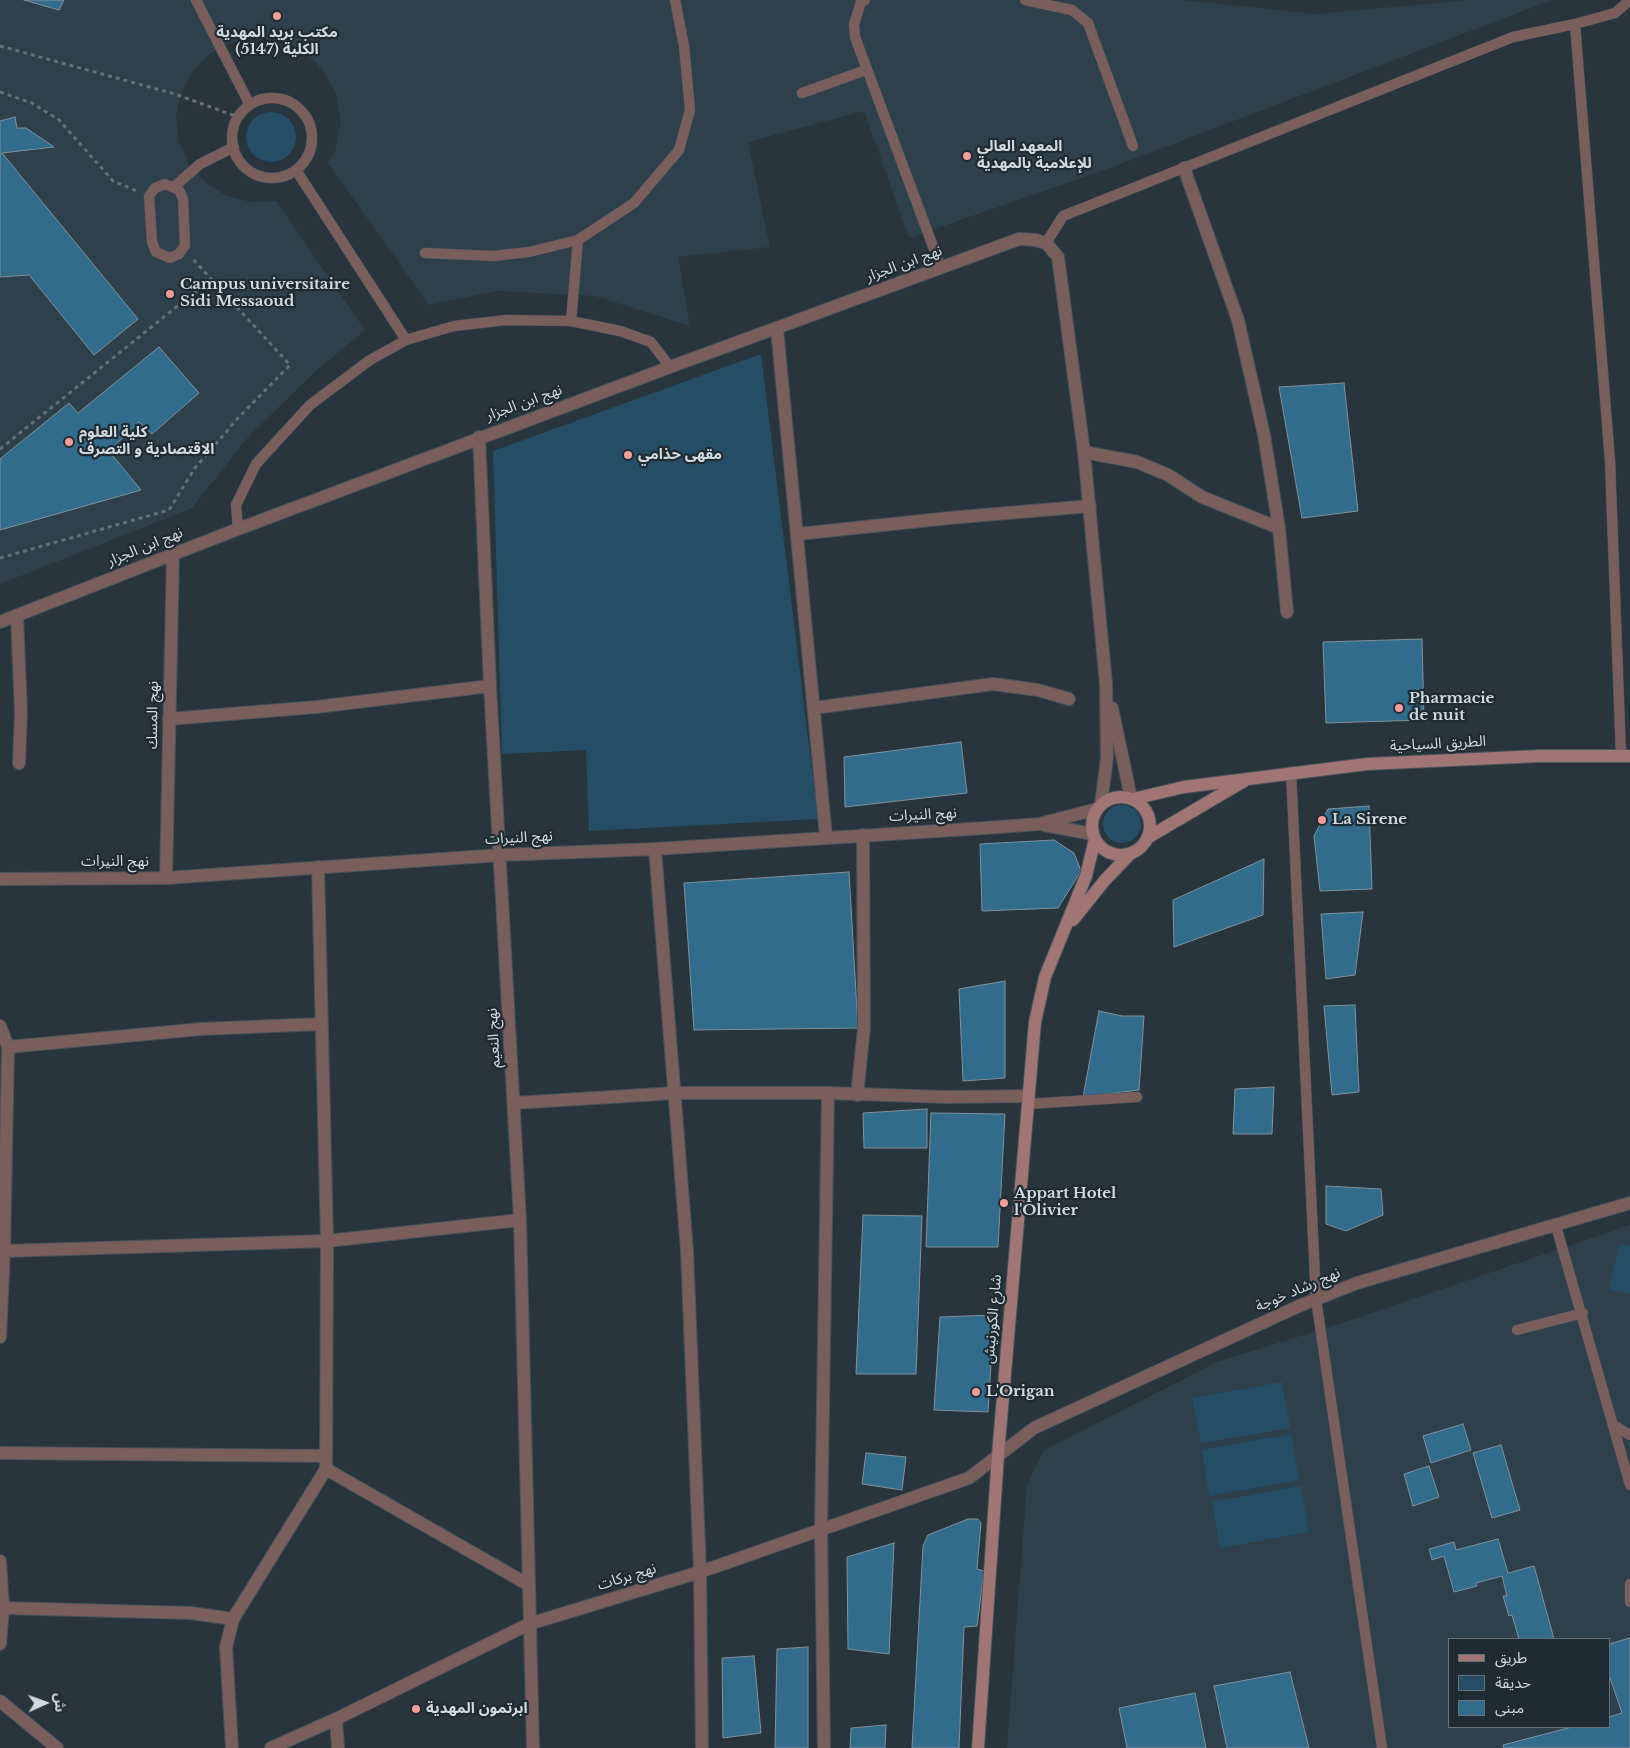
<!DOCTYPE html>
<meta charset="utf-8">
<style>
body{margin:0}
#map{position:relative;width:1630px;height:1748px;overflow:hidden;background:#28353d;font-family:"Libre Baskerville","Noto Sans Arabic",serif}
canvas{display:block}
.legend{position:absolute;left:1448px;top:1638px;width:162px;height:90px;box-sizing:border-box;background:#1e2b33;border:1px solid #667178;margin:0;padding:6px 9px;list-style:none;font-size:15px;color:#d2dadf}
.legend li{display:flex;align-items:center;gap:10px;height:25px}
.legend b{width:25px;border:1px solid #667178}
.north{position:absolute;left:20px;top:1678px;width:50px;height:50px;-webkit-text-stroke:4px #1e2b33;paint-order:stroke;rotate:88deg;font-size:14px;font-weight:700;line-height:20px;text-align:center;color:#d2dadf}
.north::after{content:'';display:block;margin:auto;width:18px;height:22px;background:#d2dadf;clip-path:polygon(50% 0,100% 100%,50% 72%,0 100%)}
</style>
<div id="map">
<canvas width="1630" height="1748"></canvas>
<ul class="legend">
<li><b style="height:6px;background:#a07573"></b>طريق</li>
<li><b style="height:14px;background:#254e66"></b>حديقة</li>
<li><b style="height:14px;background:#316c8d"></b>مبنى</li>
</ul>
<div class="north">ش</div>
</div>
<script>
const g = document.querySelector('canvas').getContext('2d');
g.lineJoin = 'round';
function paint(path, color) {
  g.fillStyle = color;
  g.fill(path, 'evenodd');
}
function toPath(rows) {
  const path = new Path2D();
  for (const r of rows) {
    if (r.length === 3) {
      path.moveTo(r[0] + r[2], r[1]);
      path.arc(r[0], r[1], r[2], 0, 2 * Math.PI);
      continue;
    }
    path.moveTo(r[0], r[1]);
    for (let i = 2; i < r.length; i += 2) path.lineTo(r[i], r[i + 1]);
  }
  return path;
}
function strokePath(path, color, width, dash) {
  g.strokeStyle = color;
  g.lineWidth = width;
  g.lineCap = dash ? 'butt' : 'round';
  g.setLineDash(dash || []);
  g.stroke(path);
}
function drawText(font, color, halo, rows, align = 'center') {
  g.font = font + ' "Libre Baskerville","Noto Sans Arabic",serif';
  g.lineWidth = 4.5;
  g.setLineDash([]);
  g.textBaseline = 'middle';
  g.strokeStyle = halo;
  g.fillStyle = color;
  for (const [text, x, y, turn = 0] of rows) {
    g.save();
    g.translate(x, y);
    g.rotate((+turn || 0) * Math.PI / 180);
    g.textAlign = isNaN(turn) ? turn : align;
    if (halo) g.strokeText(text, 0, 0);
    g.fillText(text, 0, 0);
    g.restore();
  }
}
const built = toPath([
 [0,0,1183,0,1316,14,1471,0,1552,0,1110,168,909,238,864,111,748,142,770,247,678,257,690,326,595,296,498,291,429,305,328,163,336,149,341,121,336,94,324,71,305,52,281,41,255,38,229,43,208,55,192,72,181,94,176,117,179,141,189,164,206,183,227,196,251,202,276,201,365,330,316,371,249,436,192,508,0,584],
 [1630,1225,1630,1748,1007,1748,1027,1485,1044,1450,1217,1362,1345,1322],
 [1449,1639,1609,1639,1609,1727,1449,1727]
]);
const green = toPath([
 [271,137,25],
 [761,354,818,819,589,831,586,750,502,754,493,451],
 [1122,824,19],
 [1620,1244,1630,1246,1630,1294,1609,1289],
 [1282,1382,1290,1428,1201,1443,1192,1398],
 [1291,1434,1299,1480,1209,1496,1202,1450],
 [1301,1486,1309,1532,1220,1548,1212,1502]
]);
const building = toPath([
 [24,0,64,0,59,10,24,0],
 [15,117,17,128,26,128,54,147,2,153,138,319,94,355,29,275,0,277,0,121,15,117],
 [159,347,199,393,152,434,139,422,109,451,141,490,0,530,0,459,69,403,78,413,159,347],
 [1344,383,1358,511,1302,518,1279,387,1344,383],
 [1422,639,1424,720,1326,723,1323,642,1422,639],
 [961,742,967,793,845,807,844,757,961,742],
 [1369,806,1372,889,1320,891,1314,836,1328,809,1369,806],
 [1054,840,1074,853,1081,871,1058,908,982,911,980,844,1054,840],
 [1264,859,1263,915,1174,947,1173,900,1264,859],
 [849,872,858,1028,694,1030,684,883,849,872],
 [1363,912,1355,975,1326,979,1321,914,1363,912],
 [1005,981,1005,1078,963,1081,959,989,1005,981],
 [1355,1005,1359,1092,1332,1095,1324,1006,1355,1005],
 [1099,1011,1122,1016,1144,1016,1139,1090,1083,1097,1099,1011],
 [1274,1087,1272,1134,1233,1134,1235,1089,1274,1087],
 [927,1109,927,1148,864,1148,863,1113,927,1109],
 [931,1113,1005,1114,998,1247,926,1247,931,1113],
 [1326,1186,1381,1189,1383,1215,1346,1231,1326,1224,1326,1186],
 [863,1215,922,1216,916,1374,856,1374,863,1215],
 [994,1315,988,1412,934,1410,940,1317,994,1315],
 [1463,1424,1471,1450,1431,1463,1423,1436,1463,1424],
 [1501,1445,1520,1510,1492,1518,1473,1453,1501,1445],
 [866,1453,906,1457,902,1490,862,1484,866,1453],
 [1429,1466,1439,1497,1413,1506,1404,1474,1429,1466],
 [968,1519,978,1519,981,1523,977,1569,984,1571,977,1626,964,1627,959,1748,912,1748,923,1546,928,1535,968,1519],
 [1498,1539,1508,1573,1534,1566,1554,1639,1519,1639,1512,1615,1509,1616,1503,1596,1507,1596,1502,1576,1476,1583,1477,1586,1454,1592,1444,1556,1432,1560,1429,1549,1454,1542,1456,1550,1498,1539],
 [894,1543,889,1654,848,1649,847,1557,894,1543],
 [1630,1638,1630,1748,1504,1748,1503,1745,1572,1727,1609,1727,1609,1717,1622,1713,1609,1675,1609,1644,1630,1638],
 [808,1647,808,1748,775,1748,777,1649,808,1647],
 [754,1656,761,1733,723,1738,722,1658,754,1656],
 [1290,1672,1309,1748,1227,1748,1214,1686,1290,1672],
 [1195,1693,1206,1748,1127,1748,1119,1708,1195,1693],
 [886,1725,885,1748,850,1748,851,1728,886,1725]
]);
const path = toPath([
 [0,46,175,94,238,117],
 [0,92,32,103,59,120,113,181,137,191],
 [0,449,211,279],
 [0,558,169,510,195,468,238,418,290,365,191,257]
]);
const service = toPath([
 [196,0,250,105],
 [865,0,861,2,854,24,855,37,941,268],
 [1025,0,1072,10,1088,23,1133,146],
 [802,93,866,70],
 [272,138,40],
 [296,170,406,340],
 [165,184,179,190,183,199,185,245,179,254,170,258,156,252,152,242,149,196,155,188,165,184],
 [175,186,200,164,234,147],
 [1046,243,1063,216,1513,37,1575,24],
 [425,253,493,256,529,252,578,240],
 [571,321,578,240,634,203,679,150,690,110,684,46,675,0],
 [238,529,236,505,256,464,310,405,370,360,406,340,454,326,507,320,571,321,620,331,651,342,670,367],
 [1621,756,1610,461,1575,24,1615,13,1630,0],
 [1291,772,1316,1299,1382,1748],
 [1028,1104,1137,1097],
 [1556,1226,1630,1485],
 [1517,1330,1583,1313],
 [1615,1426,1630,1435],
 [1630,1584,1630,1602]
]);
const minor = toPath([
 [1184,168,1238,320,1264,435,1279,528,1287,612],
 [777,329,826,837],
 [479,437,490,686,520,1220,533,1748],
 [1084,452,1137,462,1168,475,1202,497,1279,528],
 [798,534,949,518,1090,506],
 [17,616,21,713,19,763],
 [0,622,238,529,670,367,1019,239,1036,240,1046,243,1058,257,1084,452,1106,684,1107,758,1101,804],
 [814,708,993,684,1038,690,1069,699],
 [1112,708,1131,798],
 [169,719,316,707,490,686],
 [1044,825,1093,834],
 [655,849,687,1251,700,1572,702,1748],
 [166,878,173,554],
 [0,879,166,878,501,855,655,849,985,828,1039,824,1097,809],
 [0,1026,8,1047,4,1251,0,1337],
 [8,1047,201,1029,321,1024],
 [828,1093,946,1097,1028,1096],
 [857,1095,864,1028,863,835],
 [514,1103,675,1093,828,1093,821,1529,824,1748],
 [4,1251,327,1241,520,1220],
 [0,1453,326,1456],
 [326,1469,529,1585],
 [0,1561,3,1608,0,1644],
 [3,1608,191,1613,233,1619,326,1469,327,1241,318,867],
 [0,1701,57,1748],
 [336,1719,338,1748],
 [232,1748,226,1647,233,1619],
 [271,1748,336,1719,529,1624,700,1572,969,1478,1034,1428,1299,1306,1357,1283,1630,1203]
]);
const secondary = toPath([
 [1121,826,29],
 [1133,799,1184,787,1367,764,1539,756,1630,756],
 [1147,838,1244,781],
 [1073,920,1105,880,1131,853],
 [978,1748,998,1455,1035,1022,1045,977,1086,876,1095,839]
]);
const markers = [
 [277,16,5,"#f59b99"],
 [967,156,5,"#f59b99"],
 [170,294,5,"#f59b99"],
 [69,442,5,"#f59b99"],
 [628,455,5,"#f59b99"],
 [1399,708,5,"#f59b99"],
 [1322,820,5,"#f59b99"],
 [1004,1203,5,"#f59b99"],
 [976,1392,5,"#f59b99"],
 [416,1709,5,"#f59b99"]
];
const poiNames = [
 ["مكتب بريد المهدية",277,33,"center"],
 ["الكلية (5147)",277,50,"center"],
 ["المعهد العالي",977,147],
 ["للإعلامية بالمهدية",977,164],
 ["Campus universitaire",180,285],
 ["Sidi Messaoud",180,302],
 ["كلية العلوم",79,433],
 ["الاقتصادية و التصرف",79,450],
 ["مقهى حذامي",638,455],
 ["Pharmacie",1409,699],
 ["de nuit",1409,716],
 ["La Sirene",1332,820],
 ["Appart Hotel",1014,1194],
 ["l'Olivier",1014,1211],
 ["L'Origan",986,1392],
 ["ابرتمون المهدية",426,1709]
];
const streetNames = [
 ["نهج ابن الجزار",904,264,-20],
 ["نهج ابن الجزار",524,403,-20],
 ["نهج ابن الجزار",145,547,-22],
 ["نهج المسك",153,715,-89],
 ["الطريق السياحية",1438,744,-3],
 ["نهج النيرات",923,815,-3],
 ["نهج النيرات",519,838,-3],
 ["نهج النيرات",115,862],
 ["نهج النعيم",494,1038,-93],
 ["نهج رشاد خوجة",1298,1290,-23],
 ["شارع الكورنيش",993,1319,-85],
 ["نهج بركات",627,1577,-17]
];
paint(built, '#2d404c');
paint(green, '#254e66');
paint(building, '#316c8d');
strokePath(building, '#82919a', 1);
strokePath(service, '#47535a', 11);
strokePath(minor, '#47535a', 14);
strokePath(secondary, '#47535a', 14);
strokePath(path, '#657077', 3, [4, 4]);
strokePath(service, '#795e5c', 10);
strokePath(minor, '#795e5c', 12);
strokePath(secondary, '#a07573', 12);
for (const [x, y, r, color] of markers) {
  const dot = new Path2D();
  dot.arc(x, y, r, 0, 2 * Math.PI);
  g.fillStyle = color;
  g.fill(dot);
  strokePath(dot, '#1e2b33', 2);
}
drawText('bold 15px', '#d2dadf', '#1e2b33', poiNames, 'left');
drawText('15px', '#d2dadf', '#1e2b33', streetNames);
</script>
